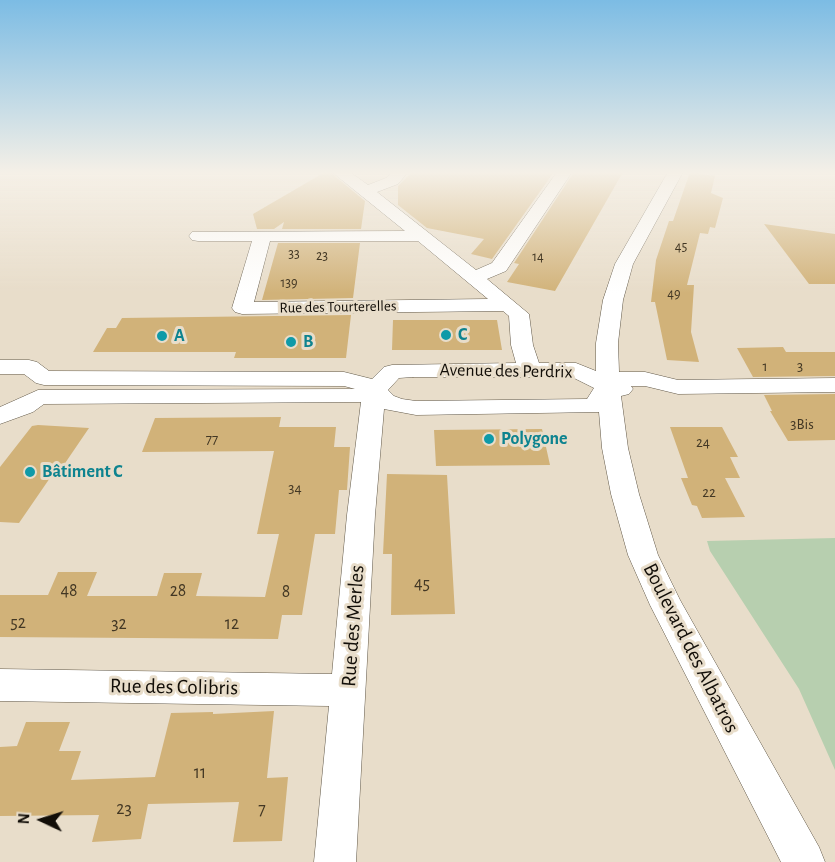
<!DOCTYPE html>
<meta charset="utf-8">
<style>
body{margin:0}
#map{position:relative;width:835px;height:862px;overflow:hidden;background:#e8ddca;font-family:"Alegreya Sans",sans-serif}
canvas{display:block}
.north{position:absolute;left:12px;top:790px;width:60px;height:60px;-webkit-text-stroke:4px #e8ddca;paint-order:stroke;rotate:274deg;font-size:16px;font-weight:700;line-height:24px;text-align:center;color:#120e08}
.north::after{content:'';display:block;margin:auto;width:21px;height:27px;background:#120e08;clip-path:polygon(50% 0,100% 100%,50% 72%,0 100%)}
</style>
<div id="map">
<canvas width="835" height="862"></canvas>
<div class="north">N</div>
</div>
<script>
const g = document.querySelector('canvas').getContext('2d');
g.lineJoin = 'round';
function paint(path, color) {
  g.fillStyle = color;
  g.fill(path, 'evenodd');
}
function toPath(rows) {
  const path = new Path2D();
  for (const r of rows) {
    path.moveTo(r[0], r[1]);
    for (let i = 2; i < r.length; i += 2) path.lineTo(r[i], r[i + 1]);
  }
  return path;
}
function strokePath(path, color, width, dash) {
  g.strokeStyle = color;
  g.lineWidth = width;
  g.lineCap = dash ? 'butt' : 'round';
  g.setLineDash(dash || []);
  g.stroke(path);
}
function drawText(font, color, halo, rows, align = 'center') {
  g.font = font + ' "Alegreya Sans",sans-serif';
  g.lineWidth = 6;
  g.setLineDash([]);
  g.textBaseline = 'middle';
  g.strokeStyle = halo;
  g.fillStyle = color;
  for (const [text, x, y, turn = 0] of rows) {
    g.save();
    g.translate(x, y);
    g.rotate((+turn || 0) * Math.PI / 180);
    g.textAlign = isNaN(turn) ? turn : align;
    if (halo) g.strokeText(text, 0, 0);
    g.fillText(text, 0, 0);
    g.restore();
  }
}
const green = toPath([
 [835,538,835,770,799,689,710,551,707,541]
]);
const building = toPath([
 [325,172,330,172,365,201,361,229,282,229,284,222,274,229,257,229,253,214],
 [412,172,554,172,492,259,471,254,484,239,427,228,398,205,398,186],
 [574,172,623,172,555,291,507,282,519,264,514,263],
 [690,172,715,176,711,193,723,198,715,228,710,227,708,234,700,233,687,285,694,285,691,332,699,362,667,360,655,302,651,302,656,260,669,221,673,221],
 [764,224,835,234,835,284,809,284],
 [278,243,360,243,353,298,262,300],
 [351,315,346,358,234,358,236,352,93,352,107,328,116,328,122,318],
 [393,320,497,320,502,350,392,350],
 [783,347,786,352,835,352,835,376,753,377,737,348],
 [835,394,835,440,788,441,770,411,772,411,764,395],
 [281,417,279,427,336,427,334,447,350,447,347,490,339,490,335,534,315,534,302,615,282,615,278,639,0,637,0,595,48,595,58,572,97,572,87,596,157,596,164,573,202,573,196,596,265,597,279,534,257,534,274,451,142,452,155,418],
 [38,425,89,428,57,475,52,475,19,523,0,522,0,467,32,426],
 [670,427,722,427,738,457,730,457,740,478,725,478,745,517,702,518,697,506,692,505,681,478,688,478],
 [542,429,550,465,436,466,434,430],
 [387,474,447,475,455,614,391,615,392,554,383,554],
 [274,711,267,778,288,777,282,841,233,842,239,802,148,804,141,839,92,842,99,815,0,816,0,747,17,746,26,722,70,722,59,751,81,751,71,780,155,777,171,713,213,712,213,714]
]);
const street = toPath([
 [332,172,350,172,368,185,386,178,392,172,408,172,398,184,377,192,476,270,492,263,557,172,572,172,506,271,487,279,529,314,533,345,539,363,576,363,596,371,596,343,603,300,615,264,668,172,683,172,633,264,623,300,618,343,619,372,645,372,678,380,835,378,835,392,678,394,645,386,631,386,633,389,629,394,621,396,628,448,639,494,658,555,680,600,819,847,825,862,781,862,650,605,628,555,611,494,602,448,599,412,416,415,384,409,375,515,356,862,314,862,329,706,0,701,0,669,332,674,347,515,361,402,44,404,33,412,0,424,0,407,38,390,355,389,344,386,44,385,36,383,24,374,0,374,0,360,29,360,37,362,49,371,344,372,372,379,384,367,392,365,516,363,511,345,509,316,503,311,242,314,235,312,232,308,252,241,198,241,192,240,189,236,192,232,405,231,332,172],
 [270,241,418,241,488,299,254,302,270,241],
 [413,377,572,377,594,388,587,399,416,401,402,399,394,396,388,390,399,378,413,377]
]);
const markers = [
 [446,335,6,"#0f9aa8"],
 [162,336,6,"#0f9aa8"],
 [291,342,6,"#0f9aa8"],
 [489,439,6,"#0f9aa8"],
 [30,472,6,"#0f9aa8"]
];
const farNumbernames = [
 ["45",681,247],
 ["33",294,254],
 ["23",322,256],
 ["14",538,257],
 ["139",289,283],
 ["49",674,294]
];
const farStreetnames = [
 ["Rue des Tourterelles",338,307,-1]
];
const numberNames = [
 ["1",765,366],
 ["3",800,366],
 ["3Bis",802,424],
 ["77",212,439],
 ["24",703,442],
 ["34",295,488],
 ["22",709,492]
];
const cultureNames = [
 ["C",458,335],
 ["A",174,336],
 ["B",303,342],
 ["Polygone",501,439],
 ["Bâtiment C",42,472]
];
const streetNames = [
 ["Avenue des Perdrix",506,371,1]
];
const nearNumbernames = [
 ["45",422,584],
 ["48",69,591],
 ["28",178,591],
 ["8",286,592],
 ["52",18,623],
 ["32",119,624],
 ["12",232,624],
 ["11",200,773],
 ["23",124,809],
 ["7",262,810]
];
const nearStreetnames = [
 ["Rue des Merles",353,626,-86],
 ["Boulevard des Albatros",691,648,63],
 ["Rue des Colibris",174,687,1]
];
paint(green, '#b7cfaf');
paint(building, '#d1b279');
strokePath(street, '#615848', 1);
paint(street, '#fff');
const sky = g.createLinearGradient(0, 0, 0, 293);
sky.addColorStop(0, '#7cbce4');
sky.addColorStop(0.59, '#f5f0e7');
sky.addColorStop(1, '#f5f0e700');
g.fillStyle = sky;
g.fillRect(0, 0, 835, 293);
for (const [x, y, r, color] of markers) {
  const dot = new Path2D();
  dot.arc(x, y, r, 0, 2 * Math.PI);
  g.fillStyle = color;
  g.fill(dot);
  strokePath(dot, '#e8ddca', 2);
}
drawText('14px', '#423724', null, farNumbernames);
drawText('15px', '#120e08', '#e8ddca', farStreetnames);
drawText('15px', '#423724', null, numberNames);
drawText('bold 18px', '#0d838f', '#e8ddca', cultureNames, 'left');
drawText('18px', '#120e08', '#e8ddca', streetNames);
drawText('18px', '#423724', null, nearNumbernames);
drawText('21px', '#120e08', '#e8ddca', nearStreetnames);
</script>
